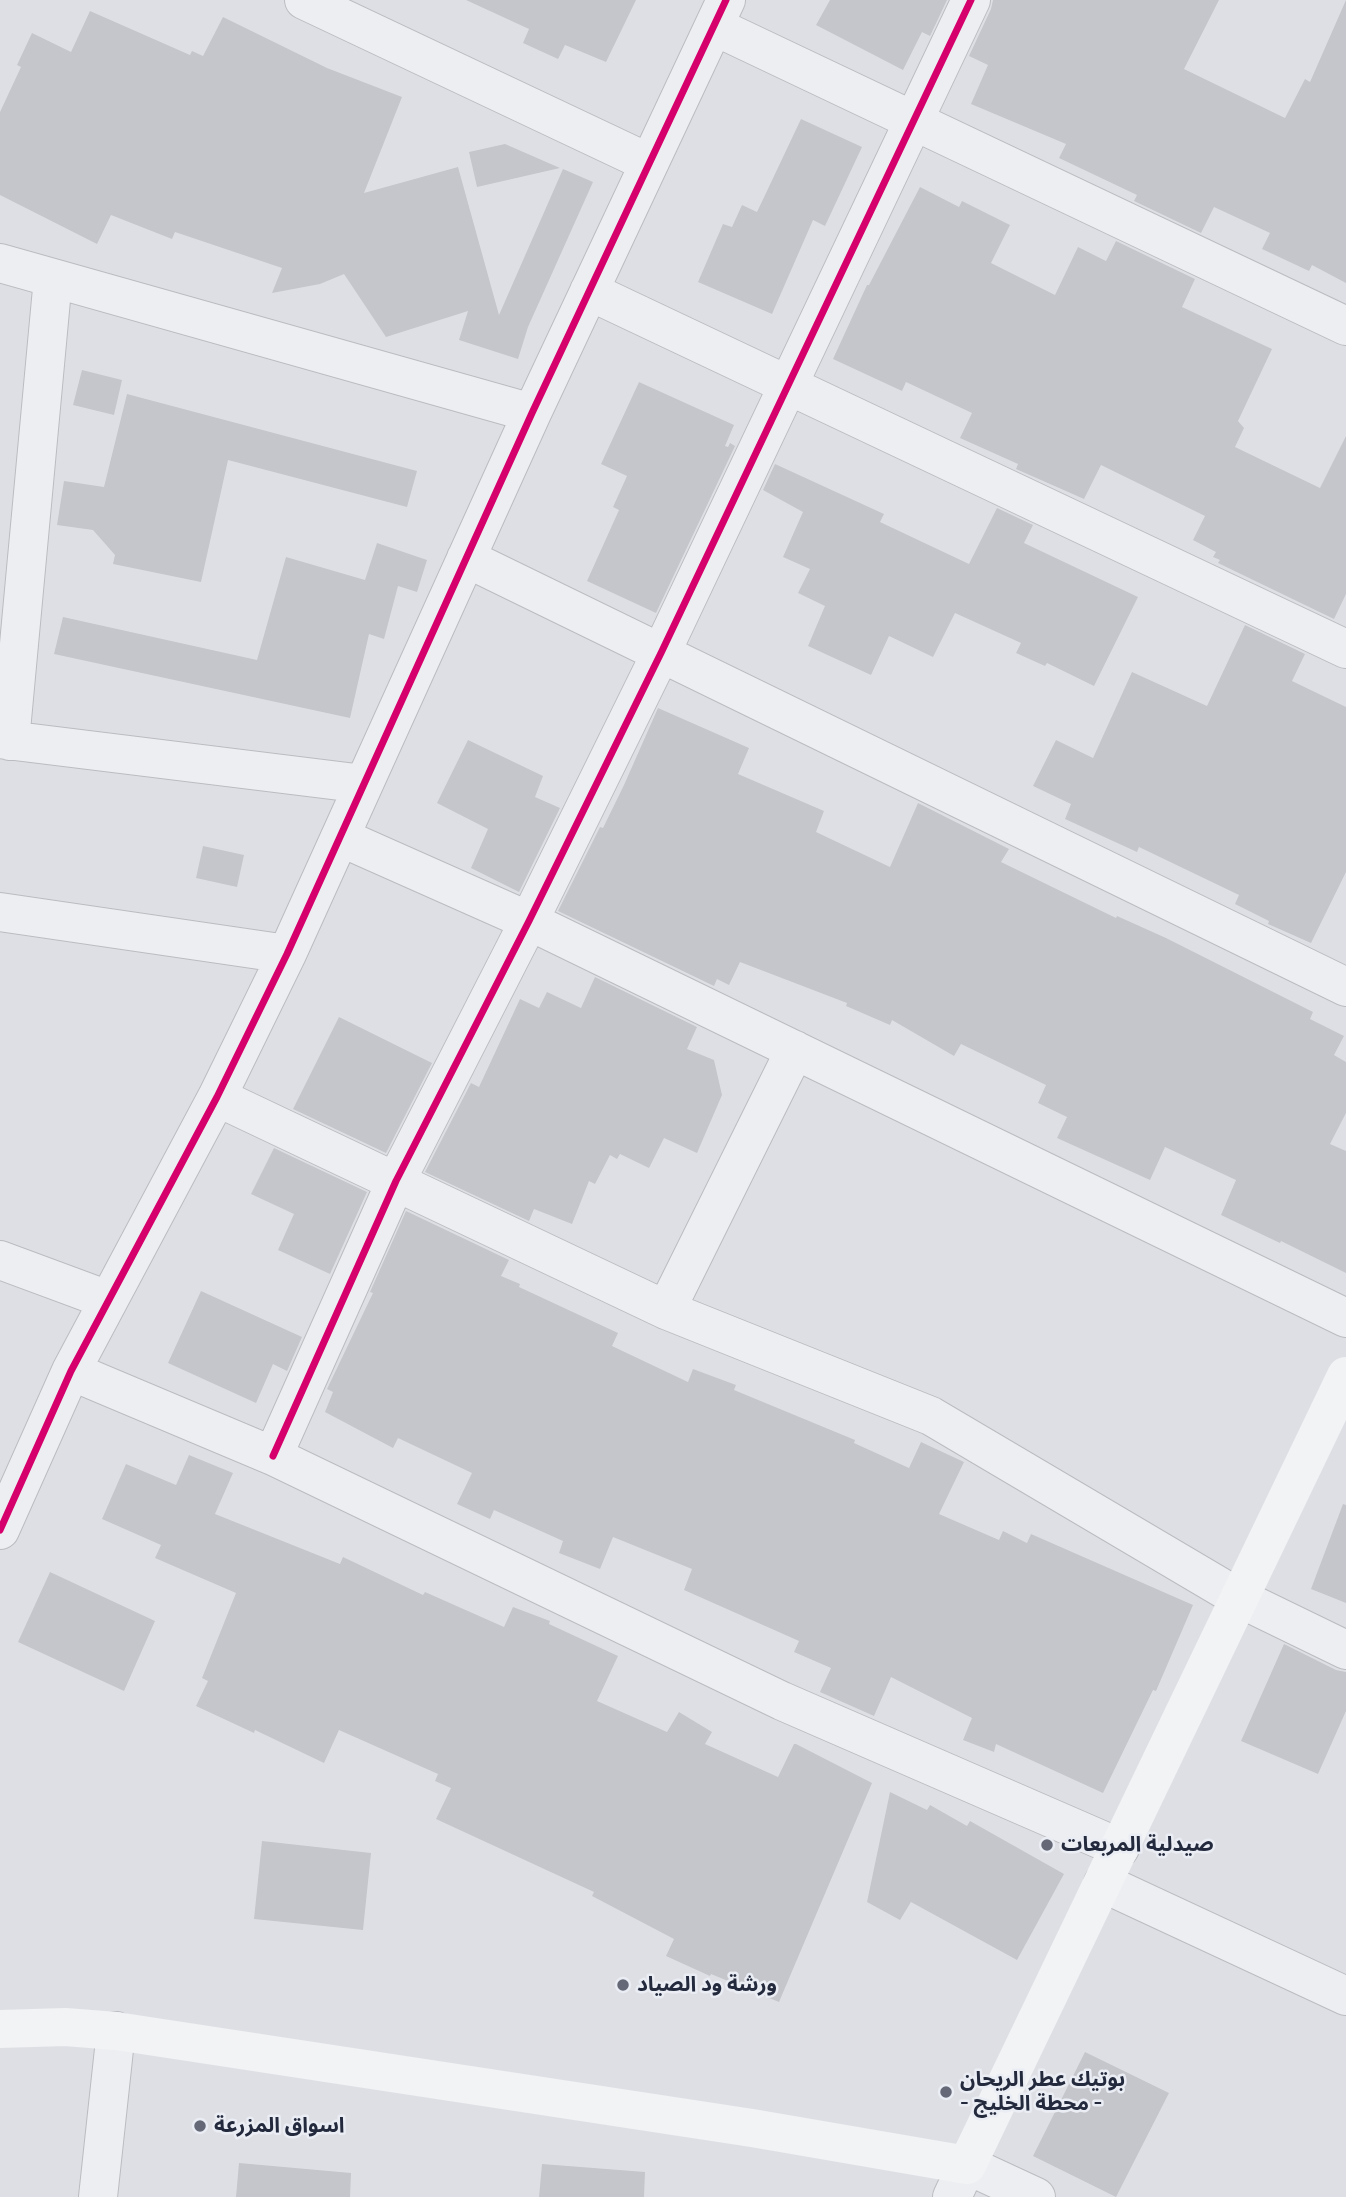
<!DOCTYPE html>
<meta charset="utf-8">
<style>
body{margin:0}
canvas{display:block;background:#dedfe4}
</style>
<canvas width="1346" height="2197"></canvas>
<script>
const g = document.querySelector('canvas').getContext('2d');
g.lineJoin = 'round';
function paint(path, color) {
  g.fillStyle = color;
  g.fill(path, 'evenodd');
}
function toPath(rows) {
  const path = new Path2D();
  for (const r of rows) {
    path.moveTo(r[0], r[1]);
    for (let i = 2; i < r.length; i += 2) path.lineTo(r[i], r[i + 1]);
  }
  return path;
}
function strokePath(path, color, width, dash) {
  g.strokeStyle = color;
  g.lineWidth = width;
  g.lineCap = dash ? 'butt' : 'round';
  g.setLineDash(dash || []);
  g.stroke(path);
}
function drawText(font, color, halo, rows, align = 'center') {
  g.font = font + ' Cabin,"Noto Sans Arabic",sans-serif';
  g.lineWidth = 5;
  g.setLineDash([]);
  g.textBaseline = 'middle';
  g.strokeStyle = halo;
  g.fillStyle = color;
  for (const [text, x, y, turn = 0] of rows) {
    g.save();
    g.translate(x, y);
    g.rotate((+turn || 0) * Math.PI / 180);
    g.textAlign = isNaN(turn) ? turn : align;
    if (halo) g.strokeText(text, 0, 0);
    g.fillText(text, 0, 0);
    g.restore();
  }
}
const building = toPath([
 [466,0,636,0,606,62,565,45,558,59,523,43,529,29],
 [830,0,947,0,930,36,922,32,903,70,816,25],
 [993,0,1219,0,1184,69,1285,118,1305,79,1310,82,1346,0,1346,283,1312,265,1309,271,1262,249,1270,233,1214,207,1201,233,1134,201,1137,195,1059,158,1066,144,971,104,988,65,969,56,991,9],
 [90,11,190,55,192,51,203,56,223,17,327,68,402,97,364,193,458,167,499,315,563,169,593,182,528,327,518,359,459,340,468,311,386,337,344,274,320,284,272,293,282,268,175,232,172,239,111,215,97,244,0,195,0,112,21,67,17,65,32,33,71,52],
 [801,119,862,147,825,226,813,220,772,314,698,282,723,224,732,227,742,205,757,212],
 [505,144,560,168,477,187,469,152],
 [920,187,959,207,962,201,1010,225,991,263,1055,295,1078,247,1106,261,1116,241,1195,279,1182,307,1272,349,1238,421,1244,428,1235,447,1320,488,1346,436,1346,594,1334,619,1218,563,1220,560,1213,557,1216,552,1193,540,1205,516,1101,465,1084,499,1016,469,1018,464,960,438,972,413,906,382,902,391,833,359,867,285,869,285],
 [82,370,122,380,114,415,73,405],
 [639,382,734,425,725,446,728,447,730,443,735,446,656,613,587,581,619,510,613,507,627,476,601,464],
 [127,394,417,471,407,507,228,460,201,582,113,564,115,555,93,530,57,525,64,481,104,487],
 [775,464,884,514,880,522,969,564,997,508,1033,525,1024,543,1138,597,1094,686,1047,663,1045,666,1016,653,1021,643,955,613,933,657,889,636,871,675,808,646,825,606,798,593,810,569,783,557,803,512,763,490],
 [377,543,427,560,417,592,398,586,384,639,369,634,350,718,54,654,63,617,257,660,286,557,365,580],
 [1245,625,1305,654,1292,681,1346,707,1346,872,1311,943,1268,924,1269,921,1235,904,1239,895,1139,847,1137,852,1065,819,1071,804,1033,786,1056,740,1093,758,1132,672,1207,706],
 [658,708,749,748,738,774,824,811,816,832,890,867,918,803,1009,849,1001,862,1116,918,1117,916,1166,938,1313,1012,1310,1019,1344,1036,1334,1055,1346,1062,1346,1113,1330,1144,1346,1151,1346,1273,1281,1241,1280,1243,1221,1215,1236,1180,1165,1147,1150,1180,1057,1138,1067,1117,1038,1103,1046,1085,961,1044,954,1056,892,1020,890,1025,846,1006,847,1003,740,962,729,985,717,979,714,986,558,911,600,827,603,828,624,785],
 [468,740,543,776,535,797,560,808,519,892,471,868,488,829,437,803],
 [203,846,244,855,237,887,196,878],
 [595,977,697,1027,687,1049,714,1060,722,1095,697,1153,664,1138,649,1168,620,1154,617,1159,610,1155,595,1184,589,1181,572,1224,534,1209,529,1221,425,1172,471,1083,479,1087,520,999,539,1008,547,992,581,1008],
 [339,1017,432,1063,386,1153,293,1109],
 [274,1148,367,1192,330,1274,278,1250,294,1214,251,1194],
 [406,1211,509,1260,501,1276,520,1284,519,1287,618,1333,612,1346,688,1382,693,1369,736,1385,734,1390,855,1440,854,1443,909,1468,921,1442,964,1462,939,1514,999,1540,1003,1531,1027,1543,1031,1534,1193,1605,1156,1691,1153,1690,1103,1793,996,1744,994,1752,963,1740,972,1718,891,1677,874,1716,820,1692,831,1668,794,1652,799,1641,684,1590,692,1569,613,1537,600,1569,559,1553,563,1541,494,1510,490,1519,457,1504,472,1473,398,1438,393,1448,325,1412,333,1392,327,1389,373,1293,370,1292],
 [201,1291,302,1337,287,1371,273,1364,256,1403,168,1363],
 [189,1455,233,1473,215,1514,340,1564,343,1557,423,1595,425,1592,504,1627,513,1607,550,1621,549,1624,618,1656,597,1701,667,1732,679,1712,712,1732,705,1744,778,1777,794,1744,796,1744,872,1783,779,2002,711,1974,710,1976,666,1956,674,1939,592,1896,594,1892,436,1819,451,1788,435,1781,438,1774,339,1730,324,1763,255,1730,254,1733,196,1706,208,1681,202,1678,236,1593,155,1558,161,1545,102,1519,126,1464,176,1485],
 [1343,1504,1346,1505,1346,1603,1311,1589],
 [50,1572,155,1621,124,1691,18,1642],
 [1284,1644,1336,1670,1346,1672,1346,1711,1318,1774,1241,1741],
 [890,1792,927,1810,930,1805,967,1826,970,1821,1064,1874,1017,1960,911,1902,900,1920,867,1902],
 [262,1841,371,1853,363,1930,254,1919],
 [1085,2052,1169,2093,1116,2197,1033,2156],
 [239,2163,351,2173,350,2197,236,2197],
 [542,2164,645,2172,644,2197,539,2197]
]);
const street = toPath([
 [304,0,649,163],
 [714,26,1346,326],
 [0,263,532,413],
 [589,291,1346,649],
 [466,558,1346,987],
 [0,739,364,784],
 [10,741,53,278],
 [340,837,529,921,1346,1318],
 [0,912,287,954],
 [217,1097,666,1310,931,1416,1239,1598,1346,1650],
 [0,1260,108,1300],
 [666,1310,795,1050],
 [71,1371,273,1456,782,1701,1120,1848],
 [273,1456,396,1181,529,921,661,653,971,0],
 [0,1530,71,1371,217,1097,287,954,532,413,726,0],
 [1103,1883,1346,1996],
 [98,2197,116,2031],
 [952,2197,967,2165,1036,2197]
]);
const secondary = toPath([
 [0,2029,65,2027,116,2031,752,2128,967,2165,1346,1376]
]);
const cycleway = toPath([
 [273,1456,396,1181,529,921,661,653,971,0],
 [0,1530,71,1371,217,1097,287,954,532,413,726,0]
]);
const markers = [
 [1047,1845,7,"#656977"],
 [623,1985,7,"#656977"],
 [946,2092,7,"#656977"],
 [200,2126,7,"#656977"]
];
const poiNames = [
 ["صيدلية المربعات",1061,1845],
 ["ورشة ود الصياد",637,1985],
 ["بوتيك عطر الريحان",960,2080],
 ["- محطة الخليج -",960,2104],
 ["اسواق المزرعة",214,2126]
];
paint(building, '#c5c6cc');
strokePath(street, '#bbbcc1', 40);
strokePath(street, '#edeef1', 38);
strokePath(secondary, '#f2f3f5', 38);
strokePath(cycleway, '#d6006c', 7);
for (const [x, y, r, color] of markers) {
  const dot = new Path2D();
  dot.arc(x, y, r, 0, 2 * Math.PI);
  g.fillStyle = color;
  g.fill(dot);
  strokePath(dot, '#eaedf4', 2.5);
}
drawText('bold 21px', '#242a3d', '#eaedf4', poiNames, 'left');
</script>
